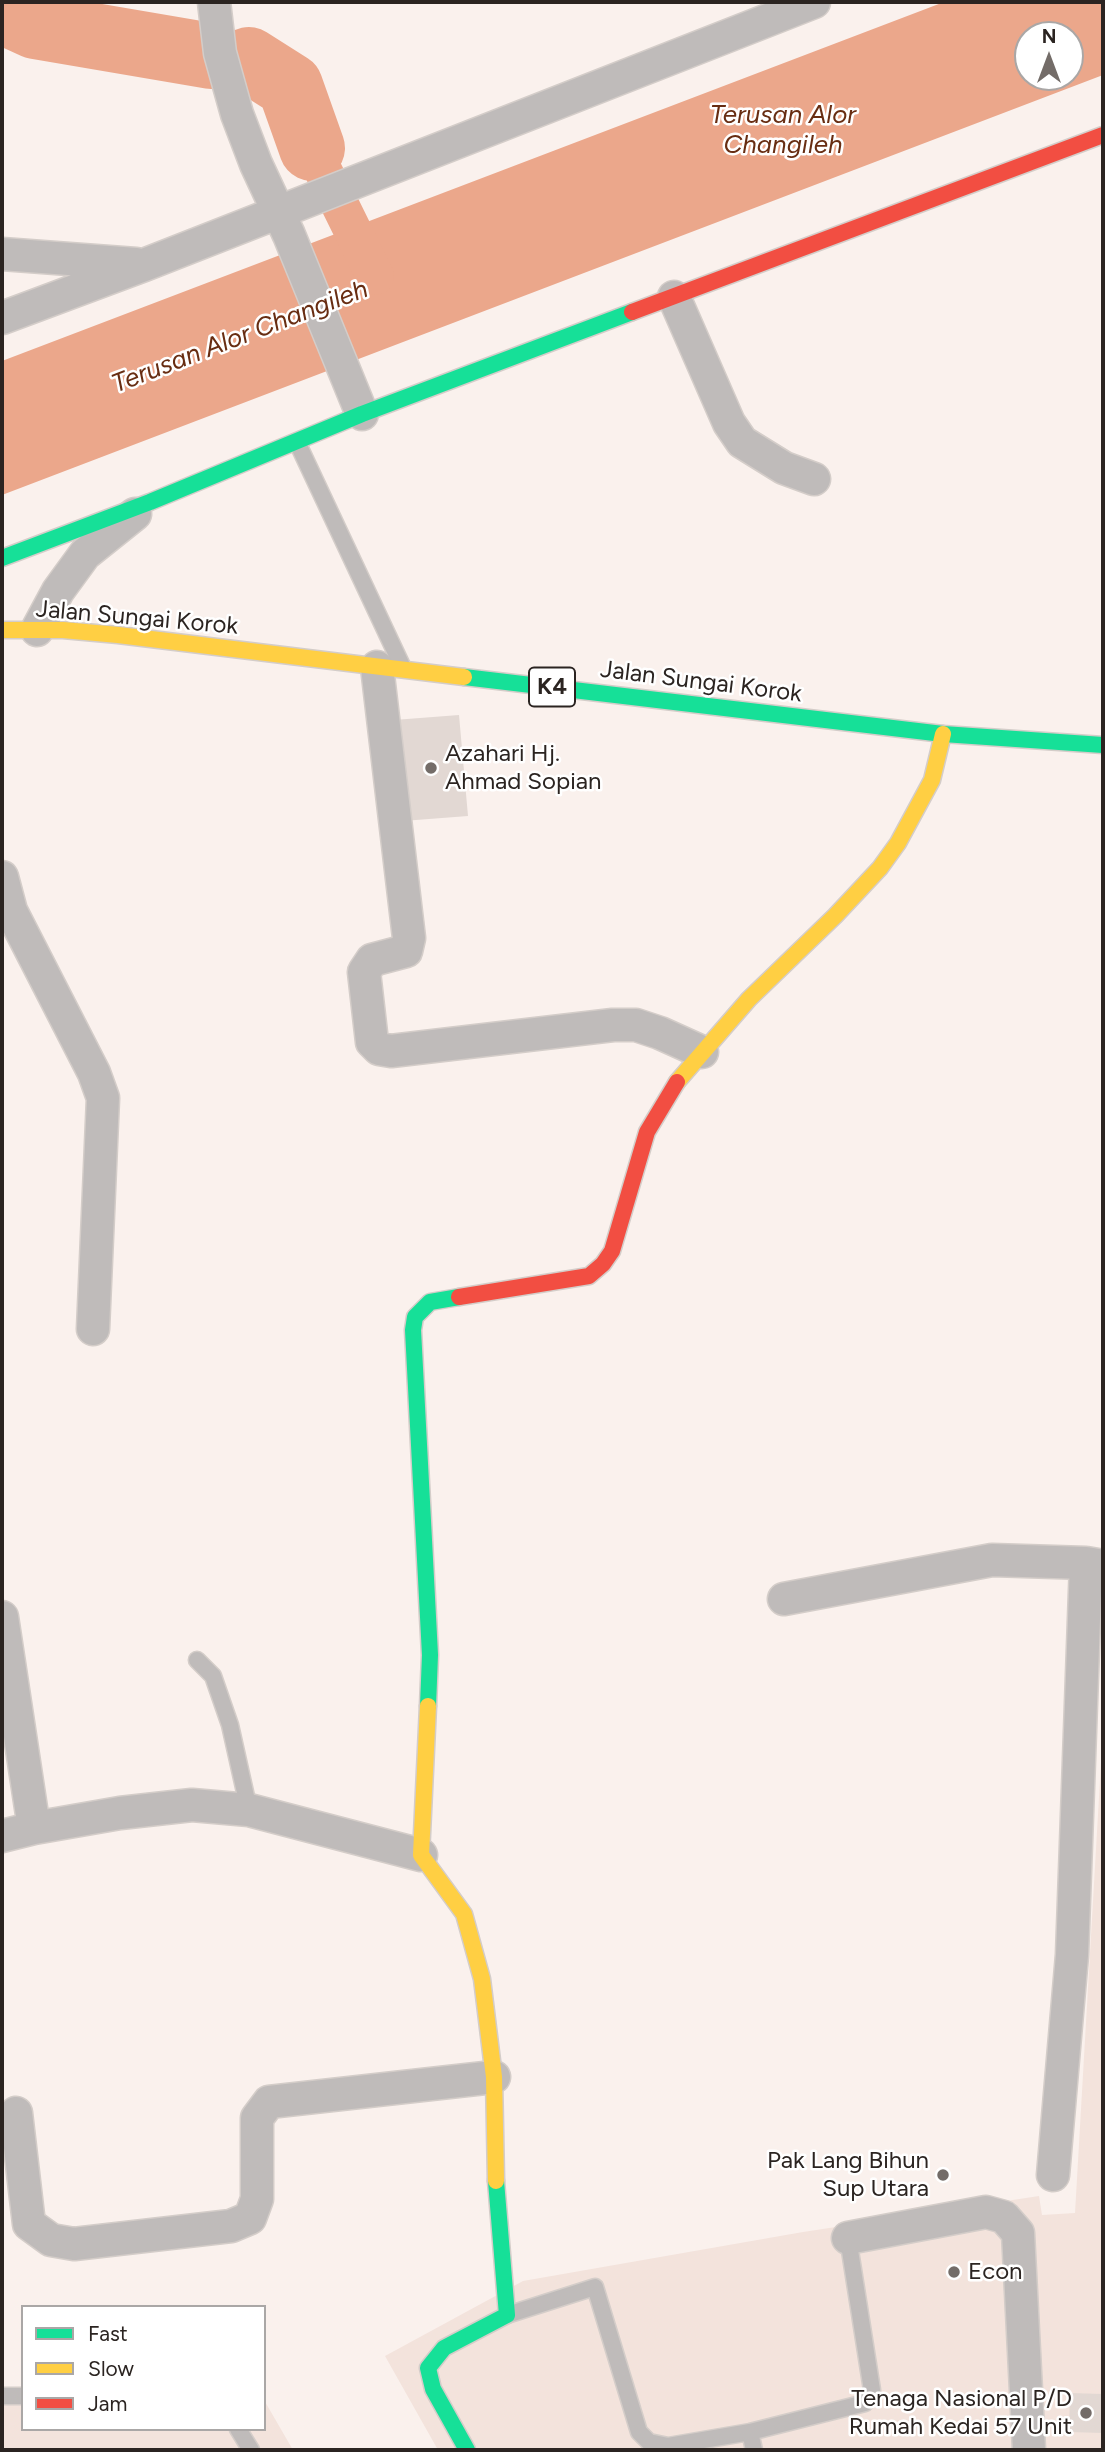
<!DOCTYPE html>
<style>
body{margin:0}
#map{position:relative;width:1105px;height:2452px;overflow:hidden;background:#faf1ed;font-family:Figtree,sans-serif}
canvas{display:block}
.frame{position:absolute;inset:0;border:4px solid #2b2421;pointer-events:none}
.legend{position:absolute;left:21px;top:2305px;width:245px;height:126px;box-sizing:border-box;background:#fff;border:2px solid #aaa7a6;margin:0;padding:9px 12px;list-style:none;font-size:21px;color:#2b2421}
.legend li{display:flex;align-items:center;gap:14px;height:35px}
.legend b{width:35px;border:2px solid #aaa7a6}
.north{position:absolute;left:1014px;top:21px;width:70px;height:70px;box-sizing:border-box;background:#fff;border:2px solid #aaa7a6;border-radius:50%;rotate:0deg;font-size:19px;font-weight:700;line-height:28px;text-align:center;color:#2b2421}
.north::after{content:'';display:block;margin:auto;width:24px;height:32px;background:#736c68;clip-path:polygon(50% 0,100% 100%,50% 72%,0 100%)}
</style>
<div id="map">
<canvas width="1105" height="2452"></canvas>
<div class="frame"></div>
<ul class="legend">
<li><b style="height:9px;background:#16e098"></b>Fast</li>
<li><b style="height:9px;background:#ffcf43"></b>Slow</li>
<li><b style="height:9px;background:#f24e42"></b>Jam</li>
</ul>
<div class="north">N</div>
</div>
<script>
const g = document.querySelector('canvas').getContext('2d');
g.lineJoin = 'round';
function paint(path, color) {
  g.fillStyle = color;
  g.fill(path, 'evenodd');
}
function toPath(rows) {
  const path = new Path2D();
  for (const r of rows) {
    path.moveTo(r[0], r[1]);
    for (let i = 2; i < r.length; i += 2) path.lineTo(r[i], r[i + 1]);
  }
  return path;
}
function strokePath(path, color, width, dash) {
  g.strokeStyle = color;
  g.lineWidth = width;
  g.lineCap = dash ? 'butt' : 'round';
  g.setLineDash(dash || []);
  g.stroke(path);
}
function drawText(font, color, halo, rows, align = 'center') {
  g.font = font + ' Figtree,sans-serif';
  g.lineWidth = 5;
  g.setLineDash([]);
  g.textBaseline = 'middle';
  g.strokeStyle = halo;
  g.fillStyle = color;
  for (const [text, x, y, turn = 0] of rows) {
    g.save();
    g.translate(x, y);
    g.rotate((+turn || 0) * Math.PI / 180);
    g.textAlign = isNaN(turn) ? turn : align;
    if (halo) g.strokeText(text, 0, 0);
    g.fillText(text, 0, 0);
    g.restore();
  }
}
const built = toPath([
 [1102,1745,1103,2450,438,2450,385,2356,523,2281,803,2232,1039,2196,1042,2215,1075,2213],
 [2,2391,23,2391,23,2429,264,2429,264,2400,293,2450,2,2450]
]);
const water = toPath([
 [944,2,1103,2,1103,75,2,495,2,361],
 [1028,35,1070,35,1070,77,1028,77]
]);
const canal = toPath([
 [312,148,375,276]
]);
const river = toPath([
 [2,11,35,26,211,56],
 [249,60,290,86,312,148]
]);
const building = toPath([
 [459,715,468,816,403,821,394,720],
 [1070,2393,1103,2394,1103,2433,1069,2432]
]);
const lane = toPath([
 [297,442,403,668],
 [197,1660,213,1676,230,1725,249,1810],
 [507,2315,595,2287,639,2432,649,2442,668,2446,750,2432,865,2403,869,2397,872,2390,848,2238],
 [2,2396,23,2396],
 [238,2429,251,2450],
 [750,2432,754,2450]
]);
const street = toPath([
 [214,2,220,53,237,114,256,164,289,235,362,414],
 [2,254,136,264],
 [674,297,729,423,742,442,784,468,814,479],
 [2,318,144,265,814,2],
 [37,630,58,591,85,554,135,514],
 [377,667,409,938,406,951,372,960,364,972,372,1042,379,1049,391,1051,613,1025,636,1025,660,1033,702,1052],
 [2,877,11,911,94,1073,103,1098,93,1329],
 [784,1599,992,1560,1086,1563,1103,1566],
 [2,1617,34,1828],
 [2,1836,34,1828,120,1813,192,1805,249,1810,421,1855],
 [16,2113,29,2224,51,2240,74,2244,231,2226,250,2218,257,2199,257,2118,269,2102,494,2077],
 [1053,2175,1072,1955,1086,1563],
 [848,2238,986,2212,1004,2217,1018,2233,1029,2450]
]);
const fast = toPath([
 [2,558,150,502,362,414,632,312],
 [464,677,943,734,1103,745],
 [428,1706,430,1655,413,1330,415,1317,430,1302,459,1297],
 [467,2450,433,2389,428,2368,444,2348,507,2315,496,2181]
]);
const slow = toPath([
 [2,630,63,630,118,635,464,677],
 [677,1082,749,999,835,916,880,868,898,843,932,780,943,734],
 [428,1706,421,1855,464,1914,482,1979,494,2077,496,2181]
]);
const jam = toPath([
 [632,312,1103,135],
 [459,1297,589,1276,603,1264,612,1251,647,1132,677,1082]
]);
const markers = [
 [431,768,7,"#736c68"],
 [943,2175,7,"#736c68"],
 [954,2272,7,"#736c68"],
 [1086,2413,7,"#736c68"]
];
const shields = [
 [552,687,46]
];
const shieldNames = [
 ["K4",552,687]
];
const streetNames = [
 ["Jalan Sungai Korok",137,618,5],
 ["Jalan Sungai Korok",701,682,7]
];
const poiNames = [
 ["Azahari Hj.",445,754],
 ["Ahmad Sopian",445,782],
 ["Pak Lang Bihun",929,2161,"right"],
 ["Sup Utara",929,2189,"right"],
 ["Econ",968,2272],
 ["Tenaga Nasional P/D",1072,2399,"right"],
 ["Rumah Kedai 57 Unit",1072,2427,"right"]
];
const waterNames = [
 ["Terusan Alor",783,115],
 ["Changileh",783,145],
 ["Terusan Alor Changileh",240,337,-21]
];
paint(built, '#f3e3dc');
paint(water, '#eba78b');
strokePath(canal, '#eba78b', 38);
strokePath(river, '#eba78b', 66);
paint(building, '#e2d8d3');
strokePath(lane, '#d4cdc9', 19);
strokePath(street, '#d4cdc9', 35);
strokePath(fast, '#d4cdc9', 19);
strokePath(slow, '#d4cdc9', 19);
strokePath(jam, '#d4cdc9', 19);
strokePath(lane, '#bfbbba', 16);
strokePath(street, '#bfbbba', 32);
strokePath(fast, '#16e098', 16);
strokePath(slow, '#ffcf43', 16);
strokePath(jam, '#f24e42', 16);
for (const [x, y, r, color] of markers) {
  const dot = new Path2D();
  dot.arc(x, y, r, 0, 2 * Math.PI);
  g.fillStyle = color;
  g.fill(dot);
  strokePath(dot, '#fff', 2.5);
}
for (const [x, y, w] of shields) {
  const box = new Path2D();
  box.roundRect(x - w / 2, y - 19.5, w, 39, 5);
  g.fillStyle = '#fff';
  g.fill(box);
  strokePath(box, '#2b2421', 2);
}
drawText('bold 23px', '#2b2421', null, shieldNames);
drawText('24px', '#2b2421', '#fff', streetNames);
drawText('24px', '#2b2421', '#fff', poiNames, 'left');
drawText('italic 26px', '#682d12', '#fff', waterNames);
</script>
